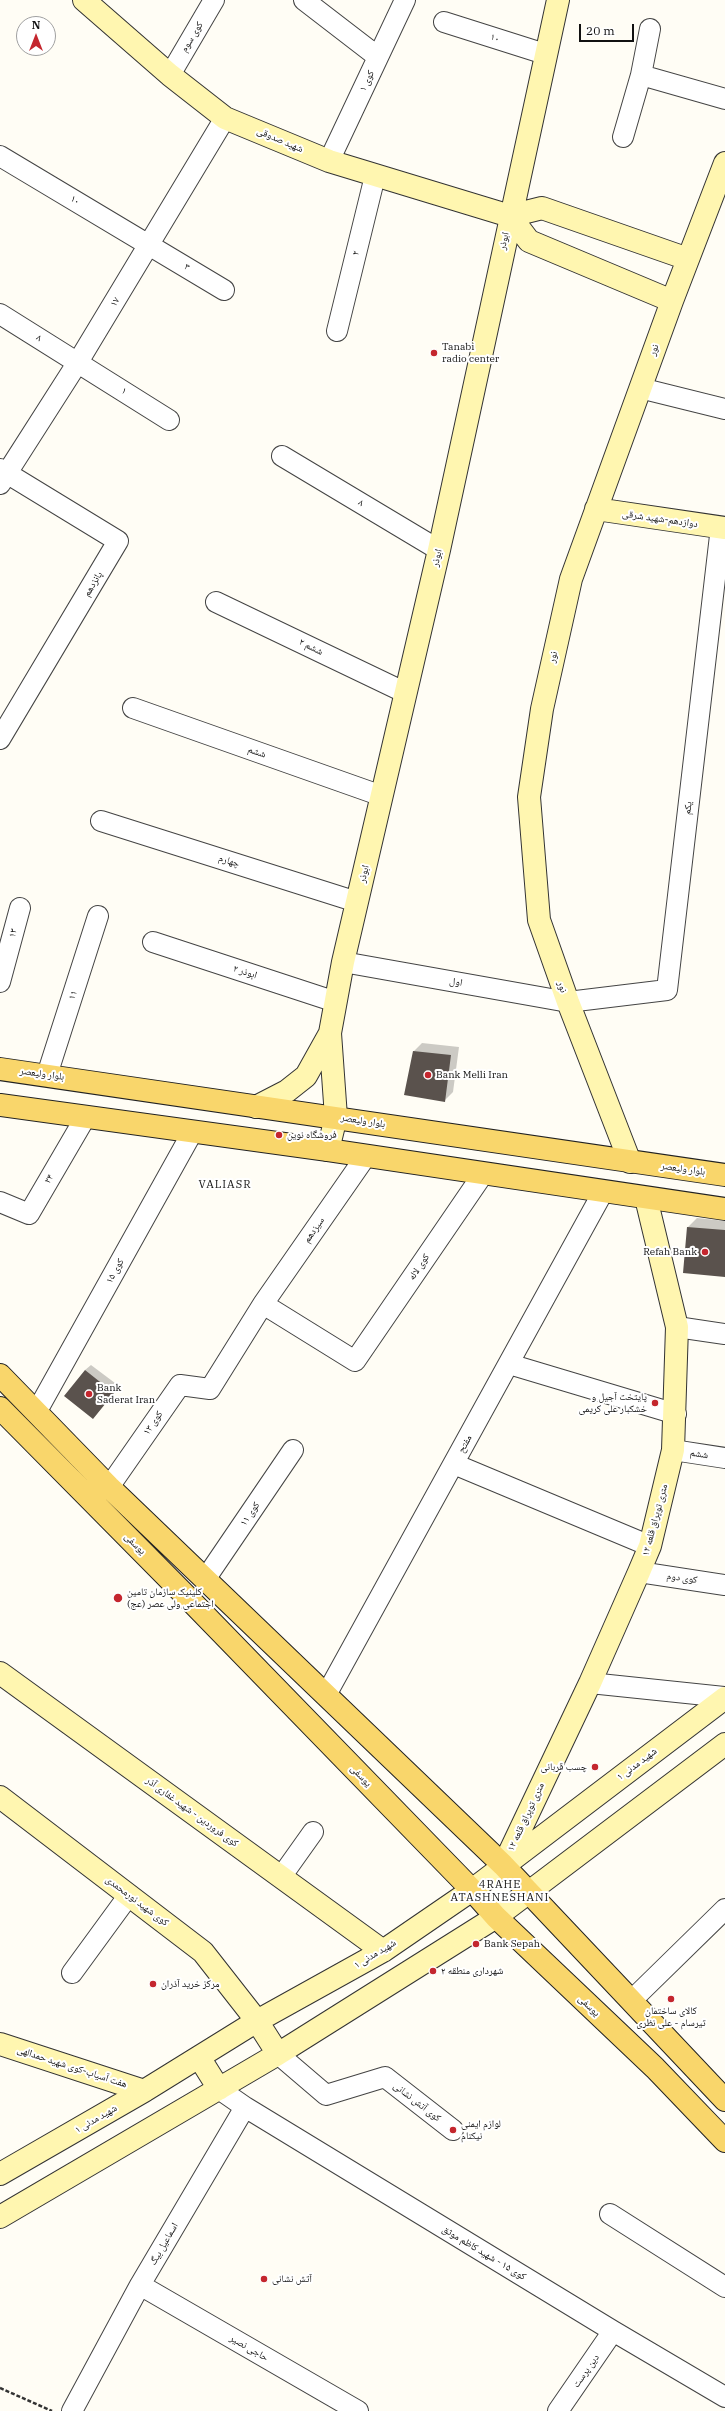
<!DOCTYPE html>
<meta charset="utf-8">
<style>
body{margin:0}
#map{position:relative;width:725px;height:2411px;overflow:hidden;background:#fffdf5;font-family:"IBM Plex Serif",serif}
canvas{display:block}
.north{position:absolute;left:16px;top:16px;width:40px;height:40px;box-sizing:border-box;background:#fff;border:1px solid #a0a0a0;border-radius:50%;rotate:0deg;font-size:11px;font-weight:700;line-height:16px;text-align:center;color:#111}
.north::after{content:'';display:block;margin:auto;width:14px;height:18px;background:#c4262e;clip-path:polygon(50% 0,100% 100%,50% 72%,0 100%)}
.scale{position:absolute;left:579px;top:24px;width:55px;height:18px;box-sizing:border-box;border:2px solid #111;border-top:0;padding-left:5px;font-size:12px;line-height:14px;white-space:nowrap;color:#111;-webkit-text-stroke:3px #fff;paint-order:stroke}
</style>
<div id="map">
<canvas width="725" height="2411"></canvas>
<div class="north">N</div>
<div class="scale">20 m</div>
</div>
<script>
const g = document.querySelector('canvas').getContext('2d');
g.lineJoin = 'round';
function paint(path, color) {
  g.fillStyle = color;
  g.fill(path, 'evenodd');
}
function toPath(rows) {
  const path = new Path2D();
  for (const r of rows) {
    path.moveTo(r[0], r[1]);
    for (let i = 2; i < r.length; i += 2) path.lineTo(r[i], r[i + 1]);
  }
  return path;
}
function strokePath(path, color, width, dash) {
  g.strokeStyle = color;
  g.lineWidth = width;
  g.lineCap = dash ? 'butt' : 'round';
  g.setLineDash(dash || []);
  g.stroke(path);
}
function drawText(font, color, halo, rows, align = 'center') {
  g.font = font + ' "IBM Plex Serif","Noto Naskh Arabic",serif';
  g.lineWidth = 4;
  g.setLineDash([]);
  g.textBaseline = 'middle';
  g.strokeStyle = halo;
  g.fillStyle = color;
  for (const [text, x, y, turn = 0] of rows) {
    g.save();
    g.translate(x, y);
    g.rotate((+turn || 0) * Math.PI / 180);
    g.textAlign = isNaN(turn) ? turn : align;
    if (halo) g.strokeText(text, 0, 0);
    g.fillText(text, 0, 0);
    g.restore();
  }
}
const shadow = toPath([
 [422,1043,459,1047,453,1092,444,1101,413,1052],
 [697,1218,725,1221,725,1276,684,1272,688,1227],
 [91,1365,119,1386,93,1418,85,1370]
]);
const building = toPath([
 [413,1051,451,1055,445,1102,404,1095],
 [687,1227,725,1230,725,1277,683,1273],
 [85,1370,114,1393,93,1419,64,1396]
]);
const path = toPath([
 [0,2388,52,2411]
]);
const street = toPath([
 [304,0,378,57],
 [444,22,545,54],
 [170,75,214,0],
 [641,75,725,99],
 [623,137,641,75,650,29],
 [0,156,224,290],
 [329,161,405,0],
 [0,314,169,420],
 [337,331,375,176],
 [640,388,725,409],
 [282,456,439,550],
 [0,469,118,541,0,739],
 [0,484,78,362,225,118],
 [216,602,406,693],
 [133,708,382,796],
 [101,821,357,902],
 [153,942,336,1002],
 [343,962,568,1002,667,990,721,527],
 [0,982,20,908],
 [47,1075,98,916],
 [0,1202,29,1214,85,1118],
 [263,1304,355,1361,483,1174],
 [677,1327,725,1334],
 [509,1364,676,1414],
 [37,1411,193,1131],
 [673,1450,725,1458],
 [454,1464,650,1546],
 [109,1487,180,1385,210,1389,263,1304,366,1156],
 [639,1572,725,1585],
 [206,1578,293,1450],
 [590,1683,725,1697],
 [326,1695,603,1192],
 [281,1877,313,1832],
 [72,1973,129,1895],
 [632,2000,725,1909],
 [278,2054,326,2095,385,2077,453,2130],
 [245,2107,613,2331,725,2397],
 [610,2214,725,2287],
 [140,2285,358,2411],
 [72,2411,140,2285,245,2107,219,2089],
 [558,2411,613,2331]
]);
const secondary = toPath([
 [84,0,170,75,225,118,329,161,510,216],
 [672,301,529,241,510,216,542,208,688,259],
 [596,509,725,528],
 [256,1107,287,1091,306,1076,330,1033],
 [328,1150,336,1117,330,1033,343,962,439,550,558,0],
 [630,1162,568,1002,539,920,529,797,542,709,571,579,672,301,725,163],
 [0,1673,383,1951],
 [0,1797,203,1952,257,2021,278,2054],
 [505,1862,590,1683,639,1572,650,1546,673,1450,677,1327,646,1198],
 [0,2044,144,2091],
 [199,2057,219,2089],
 [0,2174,144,2091,257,2021,383,1951,472,1890,725,1698],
 [0,2217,278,2054,496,1917,725,1744]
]);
const primary = toPath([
 [0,1069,725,1175],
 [0,1105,328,1150,725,1209],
 [0,1375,109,1487,503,1865,725,2100],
 [0,1408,189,1599,472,1890,496,1917,655,2068,725,2141]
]);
const markers = [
 [434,353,4,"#c4262e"],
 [428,1075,4,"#c4262e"],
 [279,1135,4,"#c4262e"],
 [705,1252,4,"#c4262e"],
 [89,1394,4,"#c4262e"],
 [655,1403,4,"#c4262e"],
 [118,1598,5,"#c4262e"],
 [595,1767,4,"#c4262e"],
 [476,1944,4,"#c4262e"],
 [433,1971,4,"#c4262e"],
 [153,1984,4,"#c4262e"],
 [671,1999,4,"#c4262e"],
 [453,2130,4,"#c4262e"],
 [264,2279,4,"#c4262e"]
];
const streetNames = [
 ["کوی سوم",192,37,-59],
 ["۱۰",495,38,18],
 ["کوی ۱",367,81,-65],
 ["شهید صدوقی",280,140,23],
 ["۱۰",75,200,31],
 ["ابوذر",504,241,-78],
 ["۲",356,253,-76],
 ["۳",187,267,32],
 ["۱۷",115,302,-59],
 ["۸",39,338,32],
 ["نور",654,350,-70],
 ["۱",124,391,33],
 ["۸",361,503,31],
 ["دوازدهم-شهید شرقی",660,519,8],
 ["ابوذر",437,558,-77],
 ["پانزدهم",93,584,-59],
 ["ششم ۲",311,647,26],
 ["نور",553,657,-77],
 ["ششم",257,752,19],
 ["یکم",688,808,-83],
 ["چهارم",229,861,18],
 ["ابوذر",364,874,-77],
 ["۱۳",13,933,-75],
 ["۲ ابوذر",245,972,18],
 ["اول",456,982,10],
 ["نور",562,987,71],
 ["۱۱",73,995,-72],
 ["بلوار ولیعصر",42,1074,8],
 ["بلوار ولیعصر",363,1121,9],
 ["بلوار ولیعصر",683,1169,8],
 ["۲۴",49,1179,-60],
 ["سیزدهم",314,1230,-55],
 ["کوی لاله",419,1267,-56],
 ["کوی ۱۵",115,1271,-61],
 ["کوی ۱۳",153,1423,-56],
 ["مفتح",465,1444,-61],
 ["ششم",699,1454,9],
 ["کوی ۱۱",250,1514,-56],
 ["۱۲ متری توپراق قلعه",655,1520,-75],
 ["یوسفی",135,1544,45],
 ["کوی دوم",682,1578,8],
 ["شهید مدنی ۱",637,1764,-37],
 ["یوسفی",361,1776,46],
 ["کوی فروردین - شهید غفاری آذر",192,1812,36],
 ["۱۲ متری توپراق قلعه",526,1817,-65],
 ["کوی شهید نورمحمدی",137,1901,37],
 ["شهید مدنی ۱",375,1954,-31],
 ["یوسفی",589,2006,44],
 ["هفت آسیاب-کوی شهید حمدالهی",72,2067,18],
 ["کوی آتش نشانی",417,2102,38],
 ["شهید مدنی ۱",96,2119,-30],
 ["اسماعیل بیگ",164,2244,-60],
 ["کوی ۱۵ - شهید کاظم موثق",484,2253,31],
 ["حاجی نصیر",249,2348,30],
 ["دین پرست",586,2371,-55]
];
const poiNames = [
 ["Tanabi",442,347],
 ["radio center",442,359],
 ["Bank Melli Iran",436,1075],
 ["فروشگاه نوین",287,1135],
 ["Refah Bank",697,1252,"right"],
 ["Bank",97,1388],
 ["Saderat Iran",97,1400],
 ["پایتخت آجیل و",647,1397,"right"],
 ["خشکبار علی کریمی",647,1409,"right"],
 ["کلینیک سازمان تامین",127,1592],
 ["اجتماعی ولی عصر (عج)",127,1604],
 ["چسب قربانی",587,1767,"right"],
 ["Bank Sepah",484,1944],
 ["شهرداری منطقه ۲",441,1971],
 ["مرکز خرید آذران",161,1984],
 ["کالای ساختمان",671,2011,"center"],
 ["تیرسام - علی نظری",671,2023,"center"],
 ["لوازم ایمنی",461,2124],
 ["نیکنام",461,2136],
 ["آتش نشانی",272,2279]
];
const neighbourhoodNames = [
 ["VALIASR",225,1185],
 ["4RAHE",500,1885],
 ["ATASHNESHANI",500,1898]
];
paint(shadow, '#0003');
paint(building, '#5a524d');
strokePath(street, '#444', 22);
strokePath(secondary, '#333', 24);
strokePath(primary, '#222', 24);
strokePath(path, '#333', 2.5, [4, 2]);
strokePath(street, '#fff', 20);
strokePath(secondary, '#fff6b0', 22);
strokePath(primary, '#f9d66b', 22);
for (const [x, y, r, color] of markers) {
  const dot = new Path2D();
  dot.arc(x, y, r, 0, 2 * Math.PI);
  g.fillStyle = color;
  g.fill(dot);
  strokePath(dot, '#fff', 1.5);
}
drawText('10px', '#111', '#fff', streetNames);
drawText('10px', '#111', '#fff', poiNames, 'left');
g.letterSpacing = '1px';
drawText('11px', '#111', '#fff', neighbourhoodNames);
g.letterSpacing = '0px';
</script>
